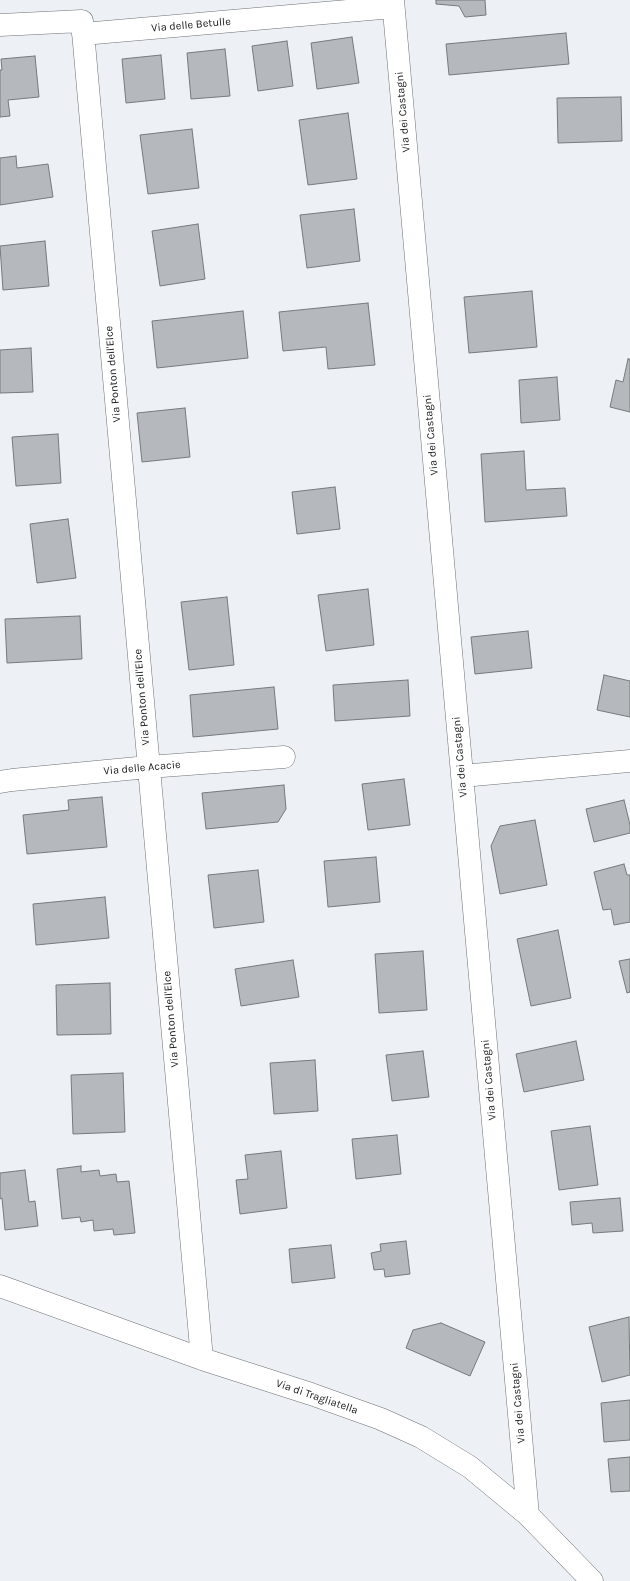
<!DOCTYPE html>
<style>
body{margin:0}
canvas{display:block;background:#edf0f4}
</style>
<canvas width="630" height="1581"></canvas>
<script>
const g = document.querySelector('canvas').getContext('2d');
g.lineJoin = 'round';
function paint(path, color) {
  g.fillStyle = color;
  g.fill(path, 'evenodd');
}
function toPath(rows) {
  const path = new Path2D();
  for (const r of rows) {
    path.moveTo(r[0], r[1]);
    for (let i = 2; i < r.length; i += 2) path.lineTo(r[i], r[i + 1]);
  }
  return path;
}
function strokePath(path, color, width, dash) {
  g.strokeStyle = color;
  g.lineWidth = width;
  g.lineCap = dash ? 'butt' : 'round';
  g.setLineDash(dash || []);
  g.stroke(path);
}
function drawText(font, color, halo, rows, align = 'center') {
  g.font = font + ' Karla,sans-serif';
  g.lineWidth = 4;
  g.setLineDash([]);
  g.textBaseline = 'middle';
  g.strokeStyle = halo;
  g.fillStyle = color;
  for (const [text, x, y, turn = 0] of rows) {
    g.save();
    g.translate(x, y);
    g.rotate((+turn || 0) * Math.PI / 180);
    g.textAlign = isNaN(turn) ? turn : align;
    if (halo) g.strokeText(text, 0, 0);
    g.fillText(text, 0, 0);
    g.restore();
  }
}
const building = toPath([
 [436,0,485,0,486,15,465,17,459,6,436,4,436,0],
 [566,33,569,64,449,75,446,44,566,33],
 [352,37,359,83,317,89,311,43,352,37],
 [287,41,293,86,258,91,252,46,287,41],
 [225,49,230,96,191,99,187,53,225,49],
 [161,55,165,99,126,103,122,59,161,55],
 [35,56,39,97,8,100,10,116,0,117,0,70,2,70,1,59,35,56],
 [621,97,622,141,558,143,557,98,621,97],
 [348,113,357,179,308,185,299,120,348,113],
 [192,129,199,188,148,194,140,135,192,129],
 [16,156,17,168,48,164,53,197,0,205,0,158,16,156],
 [354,209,360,261,307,268,300,215,354,209],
 [198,224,205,279,160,286,152,231,198,224],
 [45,241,49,286,3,290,0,246,45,241],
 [532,291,537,347,469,353,464,297,532,291],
 [368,303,375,365,328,369,326,347,283,351,279,312,368,303],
 [243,311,248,358,157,368,152,321,243,311],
 [31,348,33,392,0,393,0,350,31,348],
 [628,359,630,359,630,412,610,407,616,380,623,382,628,359],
 [557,377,560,420,521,423,519,380,557,377],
 [185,408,190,457,142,462,137,413,185,408],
 [58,434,61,483,16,486,12,437,58,434],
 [524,451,526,490,565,488,567,516,485,522,481,454,524,451],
 [335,487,340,529,297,534,292,492,335,487],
 [68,519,76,578,37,583,30,524,68,519],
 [368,589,374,645,326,651,318,595,368,589],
 [227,597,234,665,189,670,181,602,227,597],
 [80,616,82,659,7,663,5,619,80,616],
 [528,631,532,668,475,674,471,637,528,631],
 [604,675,630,681,630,717,597,710,604,675],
 [408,680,410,716,335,721,333,685,408,680],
 [274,687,278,729,193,737,190,695,274,687],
 [404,779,410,825,368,830,362,784,404,779],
 [284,785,286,809,278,822,206,829,202,793,284,785],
 [102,797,107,847,27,854,23,815,69,810,68,800,102,797],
 [624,800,630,825,630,833,594,842,586,809,624,800],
 [535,820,547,885,500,894,491,846,500,826,535,820],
 [376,857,380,902,328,907,324,861,376,857],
 [624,864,627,875,630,875,630,922,614,925,611,909,603,910,594,872,624,864],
 [258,870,264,922,214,928,208,875,258,870],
 [105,897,109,938,36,945,33,904,105,897],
 [558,930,571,998,531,1006,517,939,558,930],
 [423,951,427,1010,379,1013,375,954,423,951],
 [630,959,630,992,627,993,619,961,630,959],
 [293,960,299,997,241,1006,235,969,293,960],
 [110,983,111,1034,57,1035,56,985,110,983],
 [576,1041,584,1080,524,1092,516,1054,576,1041],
 [423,1051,429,1097,392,1101,386,1055,423,1051],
 [315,1060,318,1111,274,1114,270,1063,315,1060],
 [123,1073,125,1132,73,1134,71,1075,123,1073],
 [590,1126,598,1185,559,1190,551,1131,590,1126],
 [397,1135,401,1174,356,1179,352,1139,397,1135],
 [281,1151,287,1208,240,1214,236,1180,248,1179,245,1155,281,1151],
 [81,1166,81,1172,99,1170,100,1176,116,1174,117,1182,129,1181,135,1233,114,1235,113,1229,94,1231,93,1220,81,1222,80,1217,62,1219,57,1169,81,1166],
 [25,1170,29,1202,35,1201,38,1226,5,1230,2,1198,0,1199,0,1173,25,1170],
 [620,1198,623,1231,593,1233,592,1223,572,1225,570,1202,620,1198],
 [406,1241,410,1274,385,1277,384,1269,374,1270,371,1253,381,1251,380,1244,406,1241],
 [331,1245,335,1278,292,1283,289,1249,331,1245],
 [629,1317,630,1375,602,1382,589,1327,629,1317],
 [441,1323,485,1342,470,1376,406,1348,413,1330,441,1323],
 [630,1400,630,1440,604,1442,601,1403,630,1400],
 [630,1457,630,1491,611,1492,608,1459,630,1457]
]);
const minor = toPath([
 [393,0,528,1515],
 [0,25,82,21,202,1359],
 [83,34,393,7],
 [462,776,630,761],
 [0,782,12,780,148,767,284,757],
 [0,1286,202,1359,311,1394,381,1419,421,1437,470,1467,528,1515,592,1581]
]);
const streetNames = [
 ["Via delle Betulle",191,25,-5],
 ["Via dei Castagni",403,112,-95],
 ["Via Ponton dell'Elce",113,374,-95],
 ["Via dei Castagni",431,435,-95],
 ["Via Ponton dell'Elce",142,697,-95],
 ["Via dei Castagni",460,757,-95],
 ["Via delle Acacie",142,768,-5],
 ["Via Ponton dell'Elce",171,1019,-95],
 ["Via dei Castagni",489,1080,-95],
 ["Via di Tragliatella",317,1397,19],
 ["Via dei Castagni",518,1403,-95]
];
paint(building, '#b5b8bc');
strokePath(building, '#777a7d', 1);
strokePath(minor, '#6e7174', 23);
strokePath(minor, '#fff', 22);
drawText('11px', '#171819', '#fff', streetNames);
</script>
